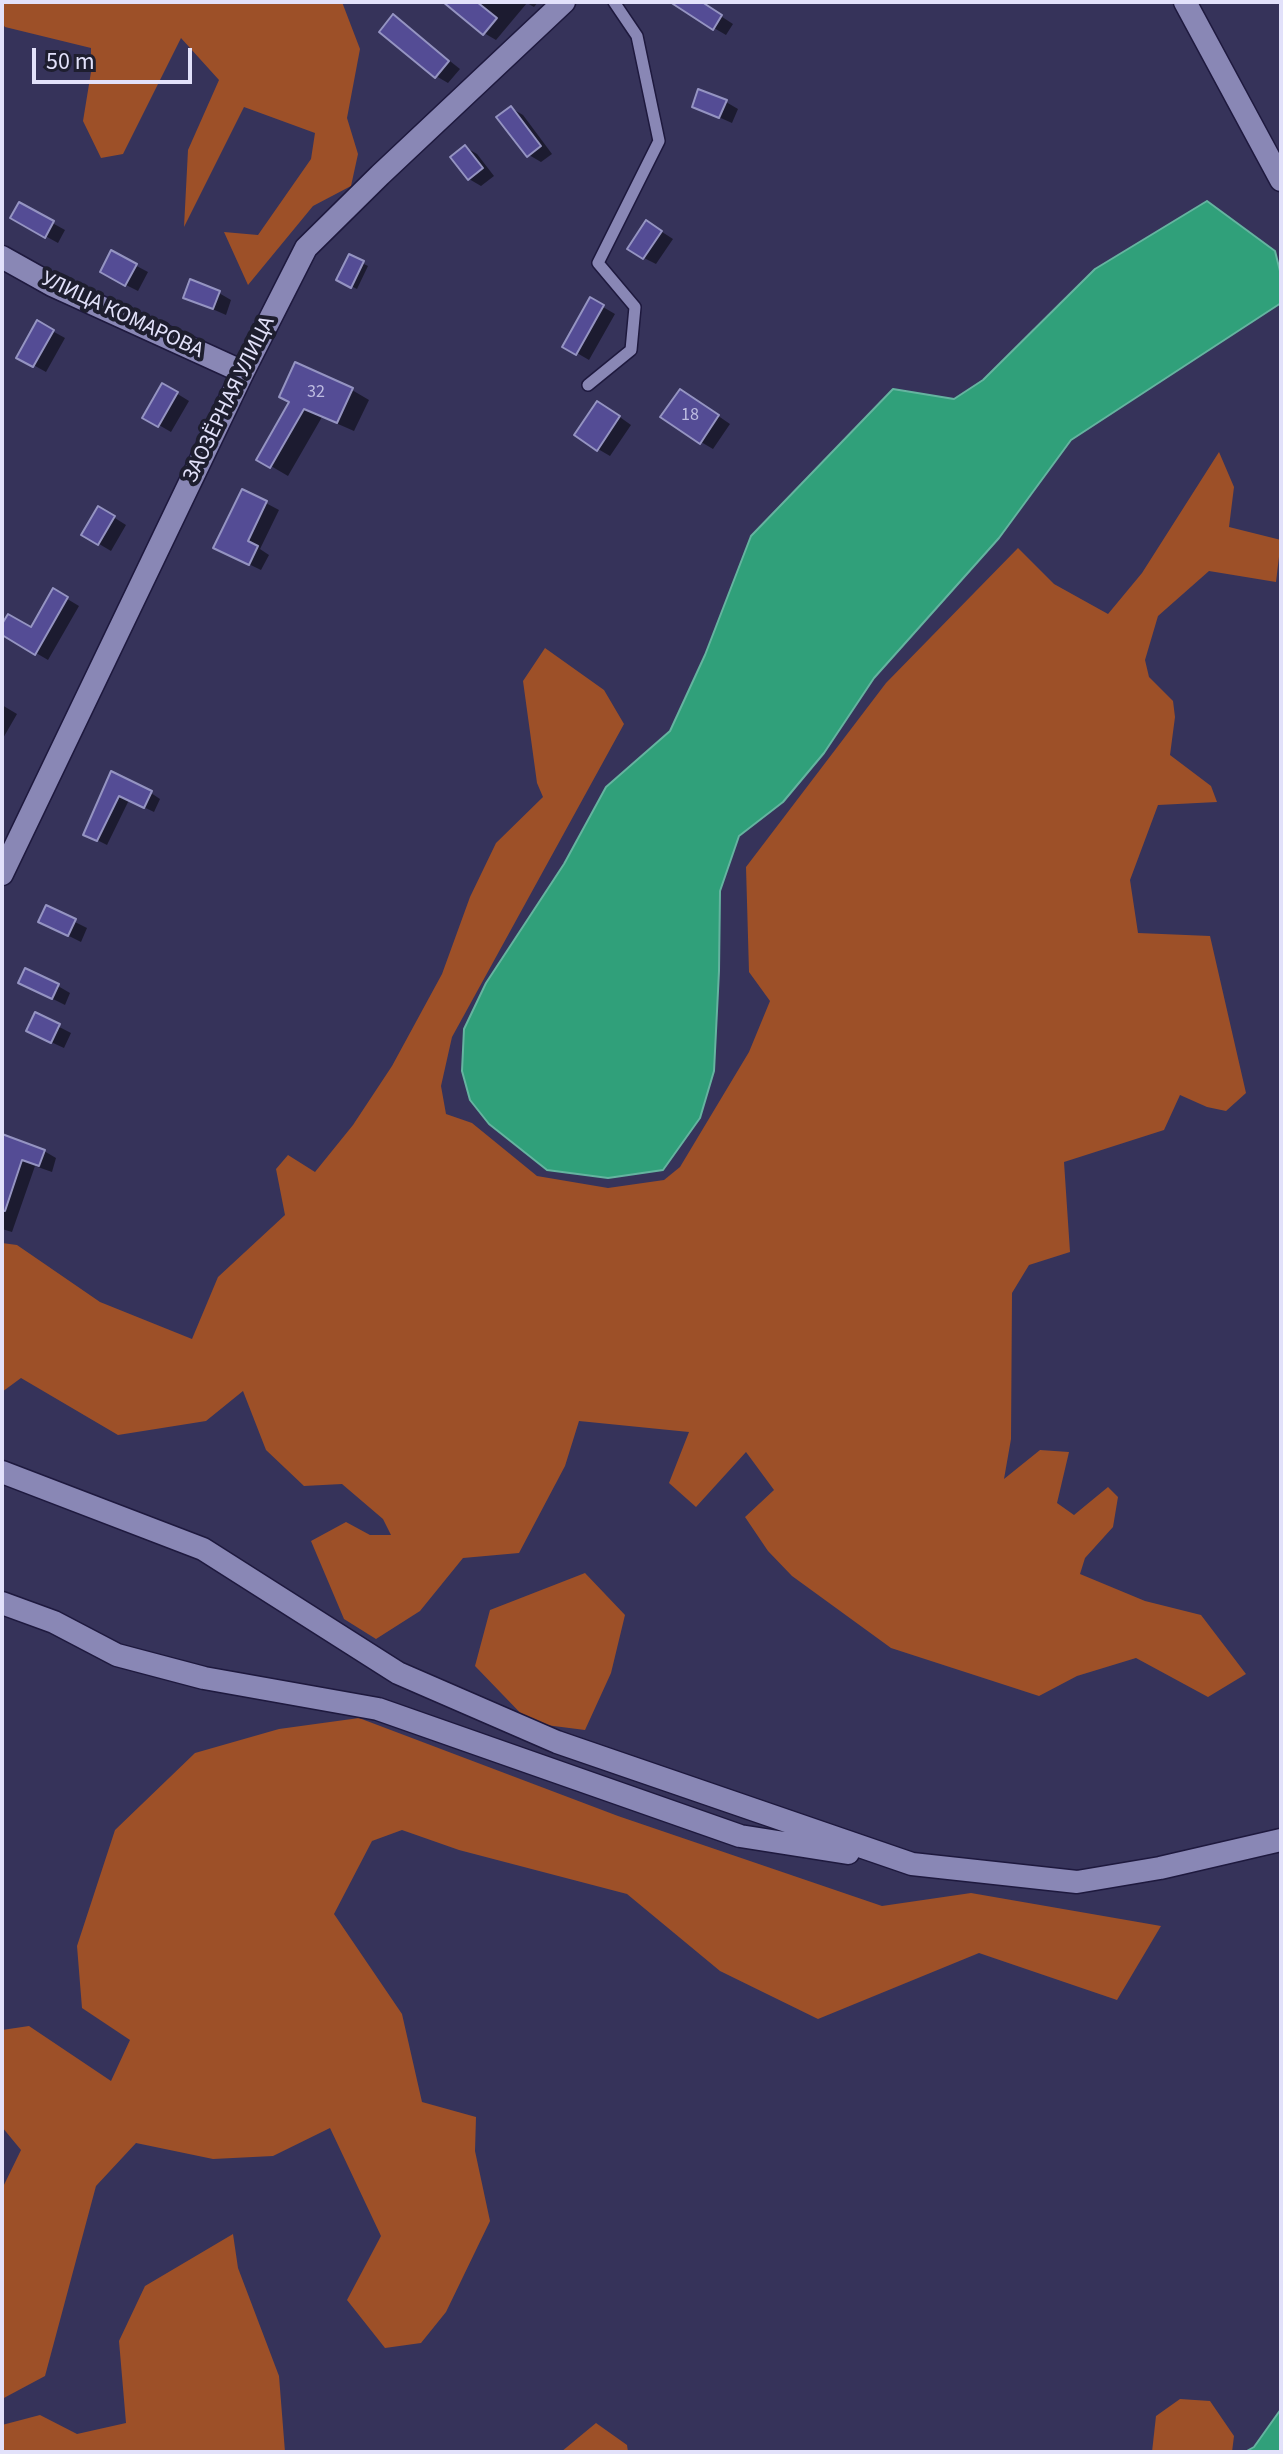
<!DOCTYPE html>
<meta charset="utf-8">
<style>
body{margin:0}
#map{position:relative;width:1283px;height:2454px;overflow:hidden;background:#36335a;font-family:"Source Sans 3",sans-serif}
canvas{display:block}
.frame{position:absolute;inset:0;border:4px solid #e2e1fa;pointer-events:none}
.scale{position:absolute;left:32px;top:48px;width:160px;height:36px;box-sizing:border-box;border:4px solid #e2e1fa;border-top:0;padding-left:10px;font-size:24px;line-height:28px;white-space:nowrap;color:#e2e1fa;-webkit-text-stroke:6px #1e1e2f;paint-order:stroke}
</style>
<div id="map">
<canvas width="1283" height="2454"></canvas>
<div class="frame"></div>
<div class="scale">50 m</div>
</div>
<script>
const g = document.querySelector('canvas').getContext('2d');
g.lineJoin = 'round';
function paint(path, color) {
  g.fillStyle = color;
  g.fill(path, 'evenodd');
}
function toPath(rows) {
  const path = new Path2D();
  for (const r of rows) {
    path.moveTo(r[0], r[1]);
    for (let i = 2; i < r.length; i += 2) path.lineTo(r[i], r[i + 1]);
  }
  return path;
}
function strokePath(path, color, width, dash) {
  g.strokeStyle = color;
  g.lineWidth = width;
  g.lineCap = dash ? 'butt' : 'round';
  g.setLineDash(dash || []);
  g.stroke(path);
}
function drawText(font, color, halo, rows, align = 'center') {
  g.font = font + ' "Source Sans 3",sans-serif';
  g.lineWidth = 8;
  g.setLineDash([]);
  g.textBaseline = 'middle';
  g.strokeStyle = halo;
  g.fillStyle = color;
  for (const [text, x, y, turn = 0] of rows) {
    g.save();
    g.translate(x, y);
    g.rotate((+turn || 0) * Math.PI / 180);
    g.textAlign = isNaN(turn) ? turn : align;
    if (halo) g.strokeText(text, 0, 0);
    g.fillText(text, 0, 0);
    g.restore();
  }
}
const forest = toPath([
 [2,2,342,2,360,49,347,118,358,154,351,186,313,206,248,285,224,232,258,235,311,159,315,133,244,107,184,227,188,150,219,80,181,38,123,154,101,158,83,121,91,72,91,48,5,27,2,23],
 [1219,452,1234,487,1229,527,1281,540,1276,582,1209,571,1158,616,1145,660,1149,677,1173,701,1175,717,1170,755,1211,786,1217,802,1158,805,1130,880,1138,933,1210,936,1246,1093,1226,1111,1207,1107,1180,1095,1164,1130,1064,1162,1070,1252,1029,1265,1012,1293,1011,1439,1004,1479,1040,1450,1069,1452,1057,1503,1074,1515,1108,1487,1118,1497,1113,1527,1085,1558,1080,1574,1145,1601,1201,1615,1246,1674,1208,1697,1136,1658,1077,1676,1039,1696,891,1648,792,1576,768,1551,745,1517,774,1490,746,1452,696,1507,669,1483,689,1432,579,1421,565,1466,519,1553,463,1558,420,1611,376,1639,344,1619,311,1541,346,1522,370,1535,391,1535,383,1519,342,1484,304,1486,266,1450,243,1391,206,1421,118,1435,21,1378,2,1392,2,1243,17,1245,100,1302,192,1339,218,1277,285,1215,276,1169,288,1155,315,1172,353,1125,392,1066,442,974,470,897,496,843,543,797,537,783,523,681,545,648,604,690,624,724,452,1037,441,1086,446,1114,472,1123,537,1176,608,1188,664,1180,680,1167,749,1052,770,1001,749,972,746,867,886,683,1018,548,1054,584,1108,614,1142,573],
 [585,1573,625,1615,611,1673,585,1730,530,1723,475,1666,490,1610],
 [359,1718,618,1816,882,1906,971,1893,1161,1926,1117,2000,979,1953,818,2019,720,1971,627,1894,459,1850,402,1830,372,1841,334,1914,402,2014,422,2102,476,2117,475,2151,490,2221,446,2312,421,2343,385,2348,347,2300,381,2236,330,2128,273,2156,213,2159,136,2143,96,2186,45,2376,2,2399,2,2189,21,2150,2,2127,2,2030,29,2026,111,2081,130,2040,82,2008,77,1946,115,1830,195,1753,279,1729],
 [233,2234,238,2268,279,2376,285,2452,2,2452,2,2425,40,2415,77,2434,126,2423,119,2341,145,2286],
 [1180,2399,1210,2401,1234,2436,1232,2452,1152,2452,1156,2416],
 [596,2423,627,2445,628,2452,561,2452]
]);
const water = toPath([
 [1207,201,1275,251,1281,275,1281,303,1071,440,999,538,874,678,824,753,783,802,739,836,720,891,719,971,714,1071,700,1118,663,1170,608,1178,547,1170,489,1124,470,1100,462,1071,464,1029,486,983,564,864,606,787,670,731,705,655,751,536,893,389,954,399,983,380,1095,269,1207,201],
 [1281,2409,1281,2452,1245,2452,1254,2447,1281,2409]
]);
const shadow = toPath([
 [464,2,479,3,538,2,534,7,527,3,496,40,484,33],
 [693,2,699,2,733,24,726,35,714,28],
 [394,17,460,69,448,83,436,76],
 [726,102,738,109,732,123,694,106],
 [511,108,523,115,552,154,541,162,529,155],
 [465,147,477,154,494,176,481,186,469,179],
 [20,205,65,230,58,243,13,218],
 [659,230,673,239,656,264,644,258],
 [112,253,148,272,138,291,114,279],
 [350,257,368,266,357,289,339,280],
 [219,293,231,300,226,315,185,297],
 [591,300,615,314,589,360,565,346],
 [38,323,65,338,46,372,19,357],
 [163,385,189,401,171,432,145,417],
 [352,390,369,400,354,431,322,417,288,476,259,459,292,402],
 [692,398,730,424,713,449,701,442],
 [610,410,631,425,610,456,598,449],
 [243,491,279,510,260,549,269,555,261,570,228,554],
 [99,508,126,525,111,551,84,535],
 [54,591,79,606,48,660,2,633,2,628,32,630],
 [2,705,17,714,2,740],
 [107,788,151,793,160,799,154,812,129,800,107,845,95,839],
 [47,908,87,928,81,942,53,928],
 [58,986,70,993,65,1005,33,989],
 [36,1015,71,1033,64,1048,40,1037],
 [2,1141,44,1151,56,1158,52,1172,35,1166,12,1232,2,1229]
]);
const building = toPath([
 [443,2,477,2,497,18,483,35,443,2],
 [670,2,702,2,722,15,713,30,670,2],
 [393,14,449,61,435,78,379,32,393,14],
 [698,89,727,100,719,118,692,107,698,89],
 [511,106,541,146,527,157,496,117,511,106],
 [465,145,483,168,468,180,450,157,465,145],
 [19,202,54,221,45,238,10,218,19,202],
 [646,220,662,231,643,259,627,249,646,220],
 [111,250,137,264,125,286,100,272,111,250],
 [349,254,364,261,351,288,336,280,349,254],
 [190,279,220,291,213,309,183,298,190,279],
 [590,297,604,305,576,355,562,347,590,297],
 [37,320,54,330,33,367,16,358,37,320],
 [295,362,353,388,337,423,304,409,270,468,256,460,289,402,279,397,295,362],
 [162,383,178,392,158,427,142,418,162,383],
 [680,389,719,415,700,444,660,417,680,389],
 [597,401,620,416,597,451,574,435,597,401],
 [242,489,267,501,248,541,258,546,249,565,213,548,242,489],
 [98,506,115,516,98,545,81,535,98,506],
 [53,588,68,597,35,655,2,635,2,624,8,614,31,627,53,588],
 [111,771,152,791,144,808,119,796,97,841,83,835,111,771],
 [46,905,76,919,68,936,38,922,46,905],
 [25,968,59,984,52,999,18,983,25,968],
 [35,1012,60,1024,51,1043,26,1031,35,1012],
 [2,1134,45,1150,39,1166,22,1160,5,1211,2,1211,2,1134]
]);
const lane = toPath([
 [588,385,631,350,635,307,598,263,659,141,637,36,614,2]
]);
const street = toPath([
 [1185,2,1281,180],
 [2,257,52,285,243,372],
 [2,874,243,372,306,248,380,175,564,2],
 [2,1472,203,1549,398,1673,557,1742,912,1864,1077,1882,1160,1868,1281,1840],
 [2,1603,54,1622,117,1655,204,1678,378,1709,740,1836,848,1853]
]);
const numberNames = [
 ["32",316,393],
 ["18",690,416]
];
const streetNames = [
 ["УЛИЦА КОМАРОВА",122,316,25],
 ["ЗАОЗЁРНАЯ УЛИЦА",230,400,-64]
];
paint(forest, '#9d5028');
paint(water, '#30a07a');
strokePath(water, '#65b4a0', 2);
paint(shadow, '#0007');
paint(building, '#544c95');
strokePath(building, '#9594c2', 2);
strokePath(lane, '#1e193e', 14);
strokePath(street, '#1e193e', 25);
strokePath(lane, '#8987b5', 11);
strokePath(street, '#8987b5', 22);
drawText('18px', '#bebce1', null, numberNames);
drawText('22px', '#e2e1fa', '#1e1e2f', streetNames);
</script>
